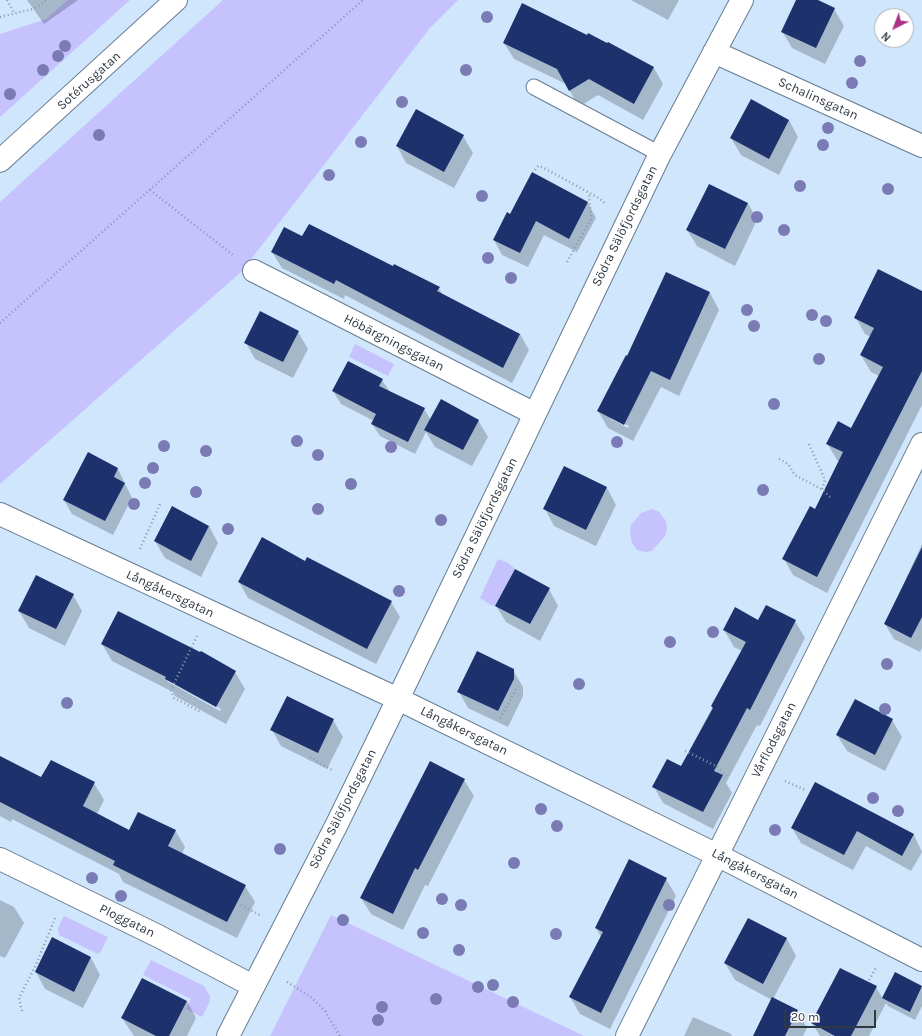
<!DOCTYPE html>
<meta charset="utf-8">
<style>
body{margin:0}
#map{position:relative;width:922px;height:1036px;overflow:hidden;background:#cfe6fd;font-family:Karla,sans-serif}
canvas{display:block}
.north{position:absolute;left:874px;top:8px;width:40px;height:40px;box-sizing:border-box;background:#fff;border:1px solid #acb0b3;border-radius:50%;rotate:222deg;font-size:11px;font-weight:700;line-height:16px;text-align:center;color:#303942}
.north::after{content:'';display:block;margin:auto;width:14px;height:18px;background:#ae3283;clip-path:polygon(50% 0,100% 100%,50% 72%,0 100%)}
.scale{position:absolute;left:784px;top:1010px;width:92px;height:18px;box-sizing:border-box;border:2px solid #303942;border-top:0;padding-left:5px;font-size:12px;line-height:14px;white-space:nowrap;color:#303942;-webkit-text-stroke:3px #fff;paint-order:stroke}
</style>
<div id="map">
<canvas width="922" height="1036"></canvas>
<div class="north">N</div>
<div class="scale">20 m</div>
</div>
<script>
const g = document.querySelector('canvas').getContext('2d');
g.lineJoin = 'round';
function paint(path, color) {
  g.fillStyle = color;
  g.fill(path, 'evenodd');
}
function toPath(rows) {
  const path = new Path2D();
  for (const r of rows) {
    path.moveTo(r[0], r[1]);
    for (let i = 2; i < r.length; i += 2) path.lineTo(r[i], r[i + 1]);
  }
  return path;
}
function strokePath(path, color, width, dash) {
  g.strokeStyle = color;
  g.lineWidth = width;
  g.lineCap = dash ? 'butt' : 'round';
  g.setLineDash(dash || []);
  g.stroke(path);
}
function drawText(font, color, halo, rows, align = 'center') {
  g.font = font + ' Karla,sans-serif';
  g.lineWidth = 4;
  g.setLineDash([]);
  g.textBaseline = 'middle';
  g.strokeStyle = halo;
  g.fillStyle = color;
  for (const [text, x, y, turn = 0] of rows) {
    g.save();
    g.translate(x, y);
    g.rotate((+turn || 0) * Math.PI / 180);
    g.textAlign = isNaN(turn) ? turn : align;
    if (halo) g.strokeText(text, 0, 0);
    g.fillText(text, 0, 0);
    g.restore();
  }
}
const green = toPath([
 [68,0,130,0,0,117,0,34,46,19],
 [223,0,458,0,430,28,241,272,0,484,0,202],
 [355,344,394,364,388,376,349,357],
 [652,509,659,512,666,521,667,530,665,536,652,551,645,552,637,550,632,543,630,533,631,525,641,513],
 [498,559,508,563,515,569,495,606,491,605,480,598],
 [331,915,584,1036,270,1036],
 [64,916,108,937,101,951,98,954,59,935,58,928],
 [151,960,204,986,210,996,210,1001,202,1017,186,1009,191,999,143,975]
]);
const shadow = toPath([
 [27,0,78,0,44,24],
 [631,0,679,0,668,20],
 [797,0,815,0,834,9,844,26,825,64,792,48,782,31],
 [504,43,654,68,663,84,643,120,598,95,579,107,566,84,514,59],
 [416,110,463,136,473,153,454,188,406,163,397,146],
 [789,120,798,137,779,175,741,155,731,138],
 [533,174,588,203,596,218,577,252,544,235,528,267,502,255,494,240,510,215],
 [748,203,757,220,735,266,697,246,687,230],
 [272,252,394,267,439,288,443,296,520,334,529,350,512,383,345,295,344,299,282,268],
 [667,273,710,293,719,310,679,396,661,387,633,441,608,428,598,411,628,357],
 [611,417,629,426,628,428,611,419],
 [922,292,922,405,827,593,793,575,784,559,815,510,840,462,837,460,827,443,851,429,879,376,871,372,861,355,871,337,865,334,856,318],
 [298,332,308,349,293,378,255,359,246,343],
 [382,380,390,392,424,409,431,420,478,420,488,437,472,466,435,447,426,432,415,454,380,436,372,424,374,421,341,404,333,391],
 [88,453,118,469,132,498,113,535,72,514,64,500],
 [565,468,607,488,616,505,596,546,554,526,545,509],
 [209,526,218,543,201,577,165,558,155,541],
 [922,544,922,648,920,652,894,639,885,624],
 [305,562,391,602,400,617,376,664,248,598,239,582],
 [549,589,558,606,540,641,506,622,496,606],
 [73,595,82,611,65,646,29,628,19,611],
 [759,621,795,621,805,638,760,726,757,725,726,783,732,793,713,829,663,803,654,787,681,767,742,651,734,647,724,630],
 [102,644,235,672,245,689,226,724,175,696,173,692,112,661],
 [167,679,221,709,220,711,167,681],
 [513,670,523,687,523,696,508,727,468,708,459,692],
 [333,720,343,737,327,769,281,746,272,730],
 [892,720,902,737,885,771,847,751,837,735],
 [0,757,41,778,94,783,104,800,97,814,130,832,175,830,185,847,182,854,245,886,255,902,237,938,123,882,119,874,12,819,11,822,0,816],
 [464,780,474,796,428,886,425,885,403,930,371,914,361,898],
 [815,783,914,835,922,852,911,871,866,846,853,870,801,843,792,828],
 [666,879,676,896,610,1029,580,1014,570,997,601,937,596,928],
 [0,900,14,907,24,923,5,958,0,956],
 [748,919,787,939,796,956,773,999,797,1011,807,1028,803,1036,754,1036,772,1000,735,980,725,963],
 [53,939,91,958,100,975,83,1008,45,989,36,972],
 [896,974,922,987,922,1006,915,1020,888,1006,886,1003,869,1036,820,1036,812,1023,876,987,883,999],
 [187,1001,196,1018,187,1036,134,1036,122,1018],
 [693,1017,731,1034,732,1036,684,1036]
]);
const building = toPath([
 [796,0,818,0,835,8,816,48,781,32],
 [522,3,587,35,588,33,607,43,608,42,654,67,634,104,589,79,569,91,557,69,503,43],
 [751,99,789,120,769,159,730,138],
 [416,109,464,135,444,172,396,146],
 [532,172,588,202,569,239,536,221,520,253,493,240,507,212,510,214],
 [709,184,748,203,725,249,686,230],
 [309,224,393,266,394,264,440,287,437,291,520,334,503,368,336,280,334,284,271,252,284,227,302,236],
 [878,269,922,291,922,371,817,577,782,559,810,506,815,509,843,452,826,444,838,421,851,428,883,367,860,355,874,328,854,318],
 [666,272,710,292,670,380,651,371,624,425,597,411,626,355,627,356],
 [260,311,299,331,283,362,244,343],
 [348,361,383,379,379,386,425,408,408,442,371,424,376,414,332,391],
 [441,399,479,420,463,450,424,430],
 [88,452,118,468,114,477,125,483,105,521,63,500],
 [564,466,607,487,586,530,543,509],
 [172,506,209,526,191,561,154,541],
 [262,537,305,561,307,557,392,601,367,649,238,582],
 [922,547,922,617,911,638,884,624],
 [515,569,550,588,530,624,495,606],
 [36,575,74,594,56,629,18,611],
 [766,605,796,620,750,710,747,708,714,771,723,775,703,812,652,787,667,759,681,766,713,708,711,706,746,642,723,630,735,607,758,620],
 [118,611,200,652,201,651,236,671,216,707,165,679,166,677,101,644],
 [477,651,514,669,514,679,498,711,457,692],
 [287,696,334,719,318,753,270,730],
 [855,699,893,719,875,755,836,735],
 [0,756,41,777,51,760,95,782,83,806,129,830,138,812,176,830,168,846,246,885,227,922,113,865,115,861,0,802],
 [430,761,465,779,418,870,415,868,393,914,360,898],
 [815,782,914,834,902,856,857,831,844,855,791,828],
 [629,859,667,878,601,1013,569,997,603,932,595,928],
 [748,918,787,938,763,984,724,963],
 [52,937,91,957,74,992,35,972],
 [840,968,877,986,851,1036,835,1036,811,1023],
 [895,972,922,986,910,1012,882,998],
 [142,978,187,1001,169,1036,156,1036,121,1018],
 [772,997,798,1010,785,1036,753,1036]
]);
const path = toPath([
 [7,0,14,13],
 [0,17,33,9,47,0],
 [535,170,538,166,542,167,597,197,606,204],
 [150,190,233,255],
 [567,262,591,219,589,194],
 [0,323,363,0],
 [809,444,825,480,822,489],
 [779,459,788,464,795,475,823,490,831,498],
 [140,549,161,502],
 [197,636,171,690,174,698,201,712],
 [500,718,518,686],
 [685,751,716,766,727,776],
 [310,757,332,770],
 [785,781,805,790],
 [241,905,260,915],
 [869,980,877,966],
 [287,982,311,997,325,1011,340,1036],
 [22,1011,19,998,35,967,56,916]
]);
const service = toPath([
 [534,87,660,154]
]);
const minor = toPath([
 [714,52,922,146],
 [254,271,535,414],
 [0,514,398,699,717,855,922,960],
 [0,859,158,936,253,986],
 [228,1036,336,826,398,699,660,154,742,0],
 [627,1036,922,444]
]);
const tertiary = toPath([
 [0,161,176,0]
]);
const trees = [
 [487,17],
 [65,46],
 [58,56],
 [860,61],
 [43,70],
 [466,70],
 [852,83],
 [10,94],
 [402,102],
 [828,128],
 [99,135],
 [361,142],
 [823,145],
 [329,175],
 [800,186],
 [888,189],
 [482,196],
 [757,217],
 [784,230],
 [488,258],
 [511,278],
 [747,310],
 [812,315],
 [826,321],
 [754,326],
 [819,359],
 [774,404],
 [297,441],
 [617,442],
 [164,446],
 [391,447],
 [206,451],
 [318,455],
 [153,468],
 [145,483],
 [351,484],
 [763,490],
 [196,492],
 [134,504],
 [318,509],
 [441,520],
 [228,529],
 [399,591],
 [713,632],
 [670,642],
 [887,664],
 [579,684],
 [67,703],
 [885,709],
 [873,798],
 [541,809],
 [898,811],
 [557,826],
 [775,830],
 [280,849],
 [514,863],
 [92,878],
 [121,896],
 [442,899],
 [461,905],
 [669,905],
 [343,920],
 [423,933],
 [556,934],
 [459,950],
 [493,985],
 [478,987],
 [436,999],
 [513,1002],
 [382,1007],
 [378,1020]
];
const streetNames = [
 ["Sotérusgatan",89,81,-42],
 ["Schalinsgatan",818,99,24],
 ["Södra Sälöfjordsgatan",625,226,-64],
 ["Höbärgningsgatan",394,343,27],
 ["Södra Sälöfjordsgatan",485,518,-64],
 ["Långåkersgatan",170,594,25],
 ["Långåkersgatan",464,731,26],
 ["Vårflodsgatan",774,740,-63],
 ["Södra Sälöfjordsgatan",343,809,-63],
 ["Långåkersgatan",755,874,27],
 ["Ploggatan",127,921,26]
];
paint(green, '#c5c2fe');
paint(shadow, '#0003');
paint(building, '#1d316d');
strokePath(service, '#677c90', 17);
strokePath(minor, '#677c90', 24);
strokePath(tertiary, '#677c90', 24);
strokePath(path, '#89a', 2.5, [1, 3]);
strokePath(service, '#fff', 15);
strokePath(minor, '#fff', 22);
strokePath(tertiary, '#fff', 22);
g.fillStyle = '#7a7bb4';
for (const [x, y] of trees) {
  g.beginPath();
  g.arc(x, y, 6, 0, 2 * Math.PI);
  g.fill();
}
drawText('13px', '#303942', '#fff', streetNames);
</script>
